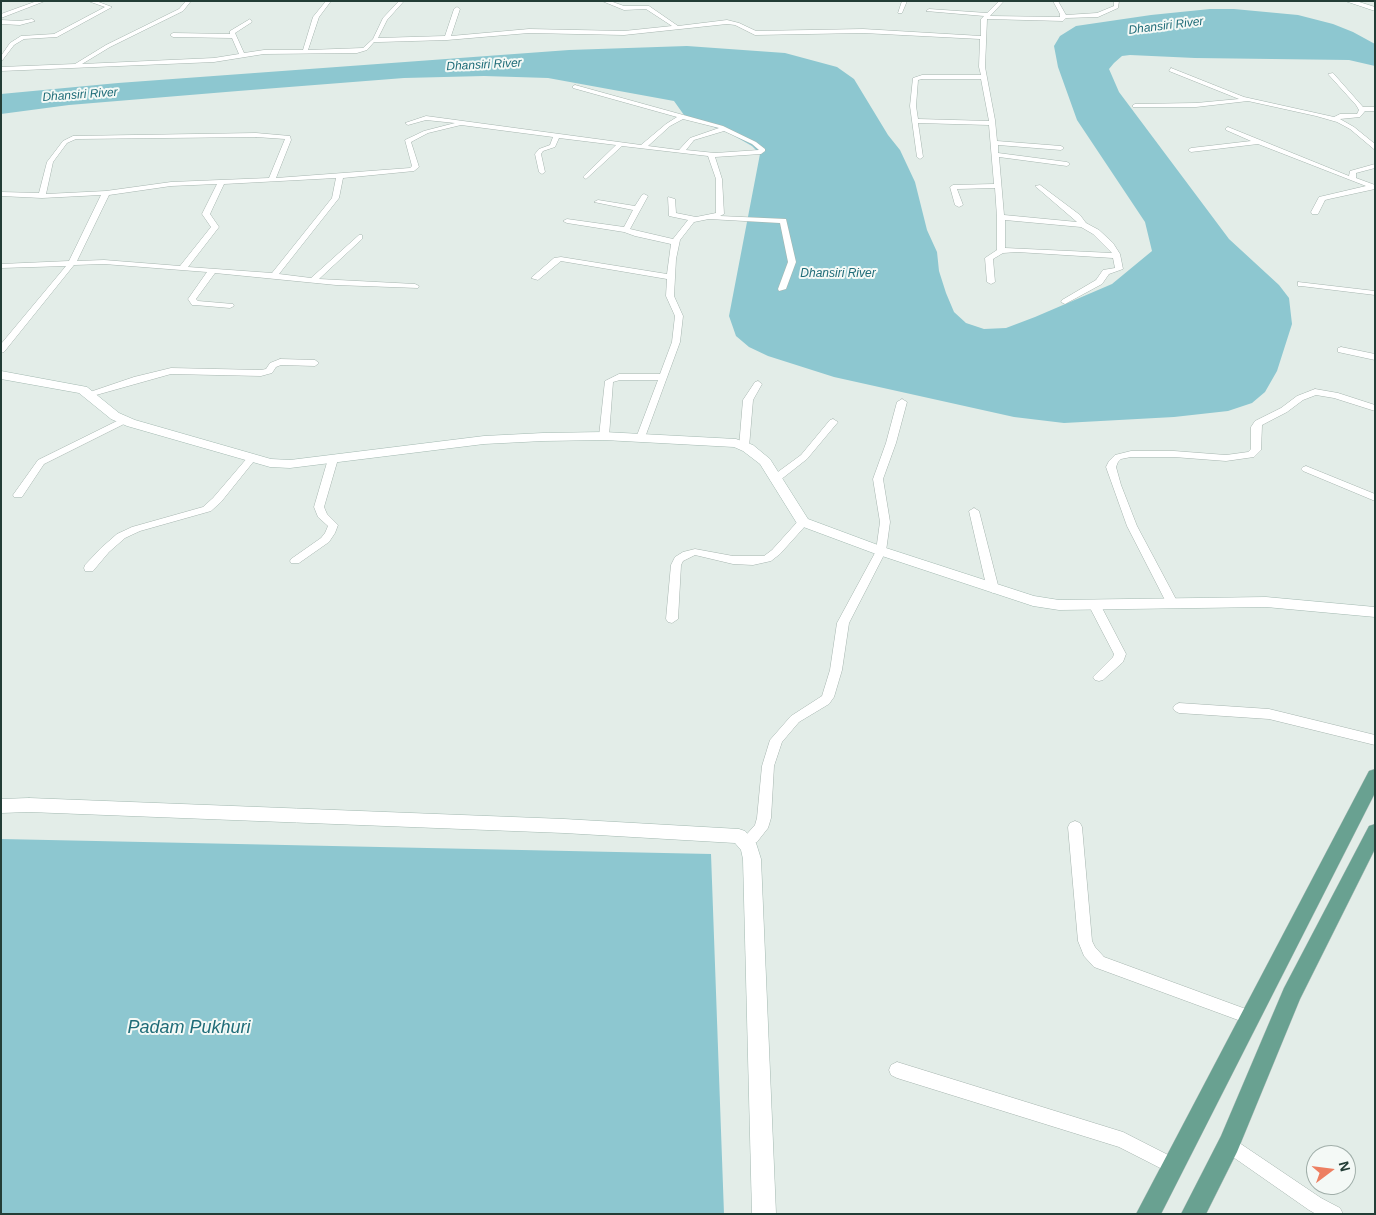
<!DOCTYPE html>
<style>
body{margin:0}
#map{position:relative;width:1376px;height:1215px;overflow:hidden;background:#e3ede8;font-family:Helvetica,sans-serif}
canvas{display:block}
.frame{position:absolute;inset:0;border:2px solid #233d36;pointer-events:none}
.north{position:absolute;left:1306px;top:1145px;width:50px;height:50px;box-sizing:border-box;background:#f4f9f6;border:1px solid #a0aea9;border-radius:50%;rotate:75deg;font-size:14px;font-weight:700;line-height:20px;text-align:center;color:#233d36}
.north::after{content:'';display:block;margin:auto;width:18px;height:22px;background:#ed7f61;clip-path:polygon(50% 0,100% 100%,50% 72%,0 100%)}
</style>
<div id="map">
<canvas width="1376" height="1215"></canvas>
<div class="frame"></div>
<div class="north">N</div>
</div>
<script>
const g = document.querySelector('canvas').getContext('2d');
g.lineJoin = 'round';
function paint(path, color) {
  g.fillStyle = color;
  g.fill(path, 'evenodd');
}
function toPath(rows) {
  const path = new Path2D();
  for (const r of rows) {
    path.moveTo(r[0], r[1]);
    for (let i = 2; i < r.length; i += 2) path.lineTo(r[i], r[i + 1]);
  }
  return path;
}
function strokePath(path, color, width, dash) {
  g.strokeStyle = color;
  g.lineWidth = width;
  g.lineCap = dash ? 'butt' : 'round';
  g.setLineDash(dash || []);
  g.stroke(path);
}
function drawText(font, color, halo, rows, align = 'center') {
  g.font = font + ' Helvetica,sans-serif';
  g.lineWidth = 4;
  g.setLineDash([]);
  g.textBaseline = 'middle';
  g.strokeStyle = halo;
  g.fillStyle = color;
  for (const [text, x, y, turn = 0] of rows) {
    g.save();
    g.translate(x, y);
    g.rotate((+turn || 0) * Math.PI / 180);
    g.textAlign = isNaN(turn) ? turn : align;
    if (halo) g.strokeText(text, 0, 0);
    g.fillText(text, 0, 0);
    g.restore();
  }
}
const water = toPath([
 [1210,9,1234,9,1298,15,1333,24,1353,32,1375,44,1375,66,1349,60,1195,58,1130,55,1122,56,1114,63,1109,69,1119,92,1229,239,1279,285,1289,298,1292,324,1277,371,1265,392,1252,403,1228,411,1174,417,1064,423,1014,417,834,377,768,356,749,347,736,336,729,316,760,154,752,146,731,134,684,115,674,101,548,78,484,76,404,78,238,91,69,105,1,114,1,94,118,83,569,50,687,46,785,53,837,67,854,79,888,135,900,150,915,182,927,230,937,252,939,271,946,293,954,312,966,323,984,329,1006,328,1035,317,1112,284,1152,251,1145,222,1077,120,1058,67,1054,46,1060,36,1076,26,1151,15],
 [1,839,711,854,724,1214,1,1214]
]);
const street = toPath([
 [37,1,45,1,1,18,1,14,37,1],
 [88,1,96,1,112,7,57,37,24,39,14,45,1,62,1,56,10,43,21,36,54,34,105,7,88,1],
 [186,1,191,1,183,11,110,47,82,64,214,58,239,54,232,38,173,37,170,35,173,33,230,34,230,31,250,19,252,22,235,33,244,53,264,50,303,50,313,17,326,1,331,1,319,17,308,50,363,48,373,39,383,18,399,1,404,1,387,20,378,38,445,36,454,9,457,7,460,9,451,36,529,29,624,31,672,26,646,9,624,10,602,1,610,1,624,6,649,6,678,26,727,20,739,23,756,31,863,29,981,36,981,19,984,16,926,11,929,9,987,13,999,1,1004,1,990,16,1060,17,1060,14,1053,1,1058,1,1066,15,1097,13,1114,6,1114,1,1119,1,1118,8,1098,17,1066,18,1063,21,987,19,985,67,995,120,997,141,1061,146,1064,148,1061,150,998,145,998,153,1067,162,1070,164,1067,166,999,157,1004,215,1077,222,1035,186,1040,185,1080,215,1086,223,1099,230,1113,243,1120,254,1123,269,1109,274,1102,284,1065,304,1061,302,1062,300,1096,280,1103,270,1115,268,1113,258,1017,252,1003,253,993,259,995,282,991,284,987,282,985,258,997,250,997,217,995,188,957,189,963,205,959,207,955,205,950,187,953,185,994,184,989,125,918,123,923,157,920,159,917,157,910,106,913,78,922,75,981,75,979,67,980,39,863,33,755,35,735,25,727,24,624,35,529,33,447,40,379,42,374,42,367,50,357,53,264,54,214,62,1,71,1,67,75,64,106,45,179,9,186,1],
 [922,79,981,79,989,121,918,119,916,106,918,80,922,79],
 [1005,220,1081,227,1093,234,1112,253,1005,248,1005,220],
 [902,1,907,1,902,13,898,13,902,1],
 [1,20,20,21,32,19,35,21,20,25,1,24,1,20],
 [1171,68,1244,97,1334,117,1340,114,1357,114,1359,110,1356,105,1328,74,1333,73,1363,107,1375,107,1375,111,1365,111,1360,117,1340,119,1354,127,1375,144,1375,150,1350,129,1337,122,1316,116,1248,101,1196,107,1133,107,1133,105,1135,104,1196,103,1239,99,1169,71,1171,68],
 [575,85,723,126,756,142,765,149,765,151,761,154,715,157,722,179,724,214,720,216,786,219,796,262,786,289,779,291,778,289,788,262,780,223,709,219,694,222,680,240,676,259,674,296,683,316,680,342,644,440,638,440,636,438,658,380,620,380,613,382,609,436,604,439,599,436,605,381,619,374,660,374,672,342,675,316,666,296,667,279,561,261,538,280,531,278,554,258,561,257,667,274,671,244,635,236,624,232,567,223,563,221,567,219,624,227,633,210,594,202,598,200,635,206,642,195,644,194,648,196,630,229,673,239,688,220,669,216,668,197,675,199,676,213,696,217,716,213,716,179,708,156,622,146,586,179,583,177,584,176,616,145,559,138,555,147,543,151,541,154,545,172,542,174,539,172,535,154,539,149,550,145,553,137,461,125,428,133,411,142,419,167,414,171,343,178,339,198,279,274,311,278,359,235,362,235,362,239,319,279,415,284,419,286,418,288,336,285,215,273,196,299,198,301,233,304,234,306,230,308,195,305,192,305,188,299,207,272,104,264,74,265,4,352,1,353,1,344,66,266,1,268,1,264,69,261,101,195,42,198,1,196,1,192,39,193,47,162,63,141,73,136,256,133,290,136,291,140,276,178,410,168,412,166,405,140,424,131,455,123,426,120,408,125,405,123,426,116,641,145,666,124,677,117,573,88,573,86,575,85],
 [683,119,719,128,690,138,679,150,648,146,670,126,683,119],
 [724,131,752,144,759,150,715,153,686,150,694,140,724,131],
 [256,137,285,139,269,178,171,182,106,191,46,194,53,162,67,143,76,139,256,137],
 [336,178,332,198,272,273,188,267,219,227,210,214,224,184,336,178],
 [217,184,202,214,211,227,180,266,104,260,77,261,109,195,171,186,217,184],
 [1228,127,1349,176,1350,171,1375,164,1375,168,1356,173,1356,178,1375,185,1375,189,1329,199,1325,200,1318,214,1312,214,1311,212,1319,197,1366,186,1258,144,1191,152,1188,150,1191,148,1251,141,1226,130,1226,128,1228,127],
 [1298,282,1375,291,1375,295,1301,286,1298,286,1298,282],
 [1341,347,1375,354,1375,360,1338,352,1338,348,1341,347],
 [280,359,315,360,319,363,315,366,281,365,276,367,272,373,261,376,171,374,89,397,84,394,134,377,171,368,261,370,266,369,270,363,280,359],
 [758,381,762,384,753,400,749,447,744,450,739,447,743,400,755,382,758,381],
 [1315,389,1338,393,1375,405,1375,411,1334,398,1316,395,1303,400,1287,412,1262,425,1261,450,1254,457,1226,461,1174,457,1131,457,1121,459,1118,462,1116,467,1121,485,1137,526,1178,603,1172,607,1168,606,1127,526,1106,467,1109,461,1115,455,1131,451,1174,451,1226,455,1248,452,1251,449,1251,427,1255,421,1281,408,1297,396,1315,389],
 [902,399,907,402,896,443,883,479,890,522,886,551,849,623,842,670,834,697,829,704,799,722,782,742,774,766,771,818,768,828,757,842,745,847,740,845,738,841,740,837,747,834,755,825,757,818,762,766,770,740,791,716,822,696,830,670,837,623,876,551,880,522,873,479,886,443,897,402,902,399],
 [125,417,130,420,128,422,44,464,22,497,14,497,13,495,38,460,125,417],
 [833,419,838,422,807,459,779,481,771,481,770,479,771,477,801,455,830,420,833,419],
 [251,456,256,459,254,461,221,502,211,511,140,531,125,538,109,552,93,571,85,571,84,568,85,565,101,548,117,534,132,527,203,507,213,498,248,457,251,456],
 [333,456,338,459,324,507,327,514,338,525,335,533,329,542,299,563,291,563,290,561,291,559,321,538,325,533,328,526,318,517,314,507,328,459,333,456],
 [1306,466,1375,494,1375,501,1303,471,1301,469,1303,467,1306,466],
 [974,508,979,511,999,589,993,593,987,589,969,511,974,508],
 [803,519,808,522,807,524,780,554,771,561,753,565,733,564,695,555,683,561,681,565,678,619,672,623,668,622,666,619,671,565,675,557,683,552,695,549,733,556,764,556,772,550,799,520,803,519],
 [1094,600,1100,604,1126,654,1123,662,1103,680,1099,681,1095,680,1093,677,1113,657,1114,654,1088,604,1094,600],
 [1179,703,1269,709,1375,735,1375,745,1269,719,1179,713,1175,711,1173,708,1175,705,1179,703],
 [1075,821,1080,823,1082,827,1092,941,1095,947,1104,957,1254,1012,1257,1017,1254,1022,1249,1024,1094,967,1084,956,1078,941,1068,827,1070,823,1075,821],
 [897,1062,1123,1132,1178,1160,1180,1166,1178,1172,1172,1174,1119,1147,897,1078,891,1075,889,1070,891,1065,897,1062],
 [1229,1136,1321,1198,1340,1208,1343,1214,1316,1214,1309,1210,1223,1150,1221,1144,1223,1138,1229,1136]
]);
const secondary = toPath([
 [1345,1,1356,1,1375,7,1375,11,1345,1],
 [1,371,87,387,119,413,135,420,271,459,290,460,484,436,543,433,604,432,736,439,753,445,770,459,808,519,886,548,1034,596,1059,600,1266,597,1375,607,1375,617,1266,607,1059,610,1033,606,876,554,798,525,760,464,743,451,734,447,604,440,543,441,484,444,290,468,270,467,127,426,111,419,79,393,1,379,1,371],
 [29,798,564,819,739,829,745,831,756,843,761,859,776,1214,752,1214,743,859,741,850,735,843,564,833,29,812,1,813,1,799,29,798]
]);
const primary = toPath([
 [1375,769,1375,793,1161,1214,1136,1214,1369,771,1375,769],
 [1375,824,1375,849,1300,999,1237,1152,1206,1214,1181,1214,1221,1136,1284,988,1369,826,1375,824]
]);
const farWaternames = [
 ["Dhansiri River",1166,26,-7],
 ["Dhansiri River",484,65,-3],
 ["Dhansiri River",80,95,-4],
 ["Dhansiri River",838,274]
];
const nearWaternames = [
 ["Padam Pukhuri",189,1028]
];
paint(water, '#8dc7d0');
strokePath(street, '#a6b5af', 1);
strokePath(secondary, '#a2b8b0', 1);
strokePath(primary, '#c1c9c7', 1);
paint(street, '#fff');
paint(secondary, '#fff');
paint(primary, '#69a191');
drawText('italic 12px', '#1f6c78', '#f4f9f6', farWaternames);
drawText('italic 18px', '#1f6c78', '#f4f9f6', nearWaternames);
</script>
